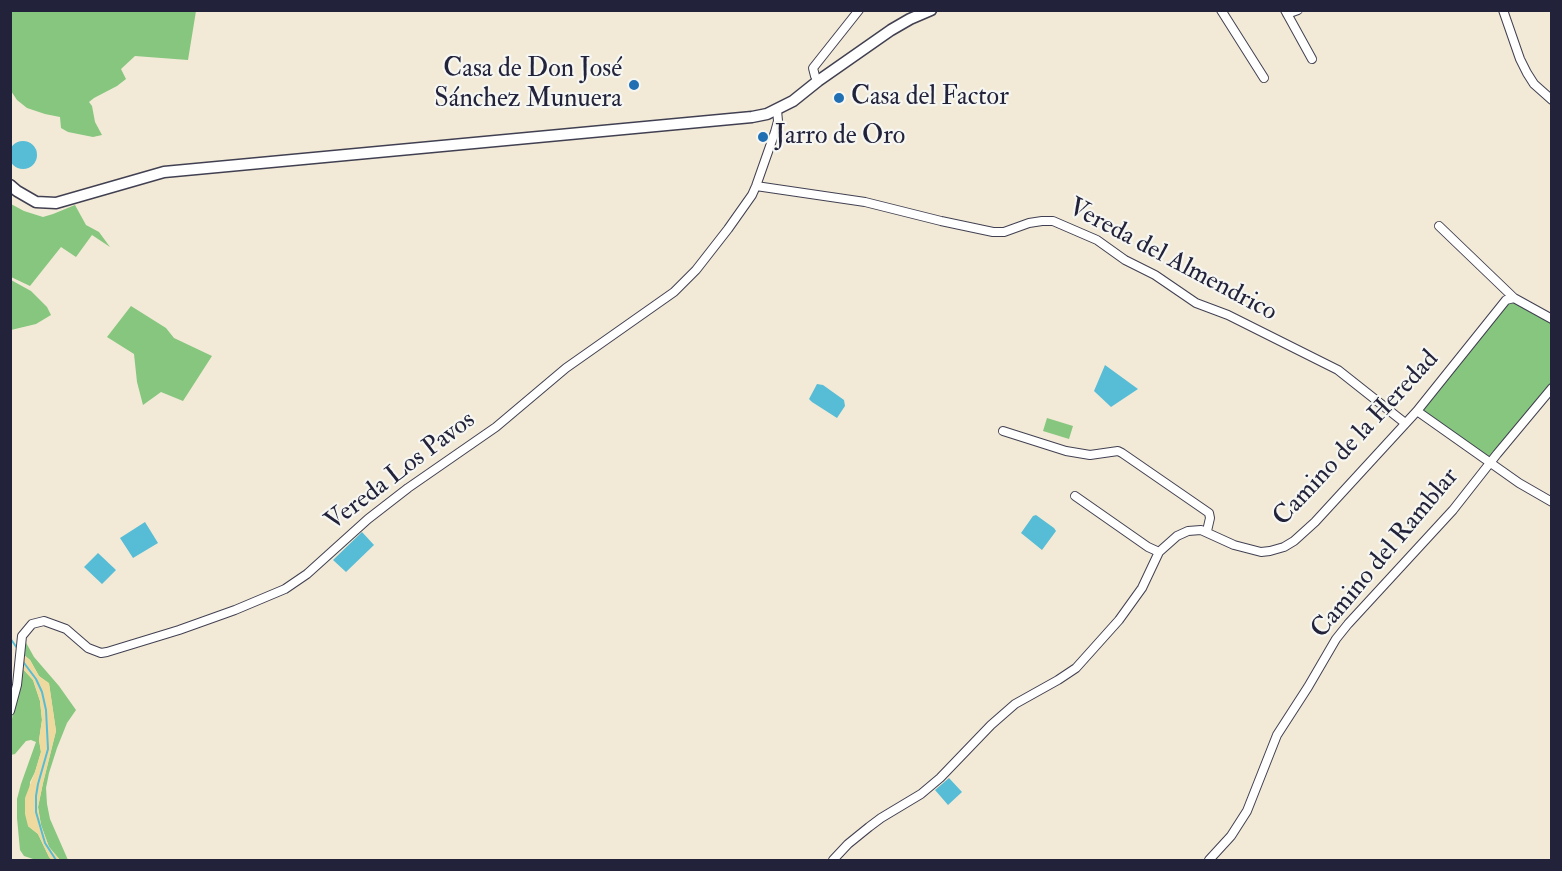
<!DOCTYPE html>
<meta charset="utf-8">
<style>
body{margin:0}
#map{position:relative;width:1562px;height:871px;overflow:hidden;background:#f2ead6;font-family:"IM FELL Double Pica",serif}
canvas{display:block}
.frame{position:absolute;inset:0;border:12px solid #22223b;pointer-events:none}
</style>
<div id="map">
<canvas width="1562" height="871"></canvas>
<div class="frame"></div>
</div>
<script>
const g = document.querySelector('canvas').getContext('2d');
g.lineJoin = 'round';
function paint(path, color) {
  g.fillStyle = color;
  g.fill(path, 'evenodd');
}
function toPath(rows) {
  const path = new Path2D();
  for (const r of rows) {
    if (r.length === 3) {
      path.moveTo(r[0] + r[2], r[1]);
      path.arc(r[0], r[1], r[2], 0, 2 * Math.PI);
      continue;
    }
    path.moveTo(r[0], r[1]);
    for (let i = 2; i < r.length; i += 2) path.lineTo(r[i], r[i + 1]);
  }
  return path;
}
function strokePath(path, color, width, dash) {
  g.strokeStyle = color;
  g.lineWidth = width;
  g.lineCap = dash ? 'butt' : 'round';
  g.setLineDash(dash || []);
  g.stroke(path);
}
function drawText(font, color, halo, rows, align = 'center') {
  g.font = font + ' "IM FELL Double Pica",serif';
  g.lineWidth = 4.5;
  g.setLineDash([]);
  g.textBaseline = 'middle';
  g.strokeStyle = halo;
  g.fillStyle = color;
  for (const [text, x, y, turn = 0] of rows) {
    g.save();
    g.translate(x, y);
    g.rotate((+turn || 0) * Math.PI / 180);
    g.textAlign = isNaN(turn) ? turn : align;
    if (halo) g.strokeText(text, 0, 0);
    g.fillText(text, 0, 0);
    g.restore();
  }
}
const green = toPath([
 [10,11,11,10,196,11,188,60,135,56,121,69,126,79,117,86,94,98,89,102,92,106,95,122,102,135,93,137,68,132,61,128,60,117,45,114,27,108,17,100,11,91],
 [11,204,24,211,43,217,53,214,75,205,86,225,99,232,110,247,92,235,76,257,61,247,30,286,11,277],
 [11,280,31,291,47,307,51,315,36,324,11,330],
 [1515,301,1551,321,1551,384,1489,460,1421,409,1509,302],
 [131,306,166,328,174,338,212,356,183,401,161,392,143,405,137,382,134,354,107,337],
 [1047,418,1073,426,1069,439,1043,431],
 [24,639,34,657,59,686,76,710,67,723,57,748,49,773,46,788,47,804,50,819,68,860,60,860,49,847,41,825,38,807,43,783,56,731,49,684,39,676,30,660,24,655],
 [22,668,33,680,40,701,42,720,39,740,41,752,35,772,30,782,28,826,38,834,49,857,52,860,36,860,24,856,20,850,17,818,17,799,21,784,36,742,31,740,26,741,15,754,11,755,10,729]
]);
const sand = toPath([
 [24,655,30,660,39,676,49,683,56,731,43,783,38,807,41,825,49,847,60,860,52,860,49,857,38,834,28,826,25,814,25,798,35,772,41,752,39,740,42,720,40,701,33,680,22,668]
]);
const water = toPath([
 [23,155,14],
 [1105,365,1138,389,1111,407,1094,391],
 [817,384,823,385,844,400,845,406,837,418,812,402,809,399],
 [1036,515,1054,528,1056,531,1042,550,1021,533,1033,516],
 [145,522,158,543,133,558,120,538],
 [362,532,374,545,346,572,333,560],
 [98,553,116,570,102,584,84,567],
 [949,778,962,792,948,805,935,790]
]);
const stream = toPath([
 [10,638,17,648],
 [22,659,24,663,36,679,42,692,46,710,48,749,38,784,36,796,36,812,45,843,56,860]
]);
const minor = toPath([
 [1221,10,1264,78],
 [1285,10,1312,59],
 [1503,10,1520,59,1527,73,1534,84,1552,100],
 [1287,14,1298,10],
 [818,81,815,76,813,68,859,10],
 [756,186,865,202,941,221,993,232,1004,232,1029,223,1042,221,1053,221,1097,240,1125,260,1155,275,1196,303,1228,315,1338,370,1405,423],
 [1439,226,1514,298],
 [1417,411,1519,483,1552,502],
 [1003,431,1066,451,1090,455,1118,451,1122,453,1209,513,1210,518,1207,531],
 [1075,496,1148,547,1159,552],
 [10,711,17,685,22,636,32,624,44,621,66,629,88,648,101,653,107,652,179,630,235,610,285,589,307,574,368,519,408,488,496,427,566,368,674,292,696,270,728,229,752,195,756,186,775,132,778,121,777,110],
 [833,860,848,844,869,827,881,818,921,794,940,778,991,725,1015,704,1058,680,1076,668,1119,620,1142,588,1159,552,1177,536,1188,531,1201,530,1234,545,1261,552,1270,551,1284,547,1294,541,1315,522,1417,411,1506,300,1514,298,1552,319],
 [1209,860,1231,836,1247,811,1277,735,1308,687,1336,639,1348,624,1453,510,1497,454,1552,388]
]);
const major = toPath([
 [10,185,17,191,36,202,56,203,164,172,752,117,767,114,793,101,818,81,891,30,910,19,931,10]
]);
const markers = [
 [634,85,6,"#1f6fb2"],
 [839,98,6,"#1f6fb2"],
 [763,137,6,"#1f6fb2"]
];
const poiNames = [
 ["Casa de Don José",622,70,"right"],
 ["Sánchez Munuera",622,100,"right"],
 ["Casa del Factor",851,98],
 ["Jarro de Oro",775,137]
];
const streetNames = [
 ["Vereda del Almendrico",1172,261,28],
 ["Camino de la Heredad",1357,439,-47],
 ["Vereda Los Pavos",401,472,-37],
 ["Camino del Ramblar",1386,554,-50]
];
paint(green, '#86c67e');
paint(sand, '#eeda9e');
paint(water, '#57bcd5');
strokePath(stream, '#57bcd5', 2);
strokePath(minor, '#414052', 10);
strokePath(major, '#414052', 13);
strokePath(minor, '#fff', 8);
strokePath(major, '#fff', 10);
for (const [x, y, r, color] of markers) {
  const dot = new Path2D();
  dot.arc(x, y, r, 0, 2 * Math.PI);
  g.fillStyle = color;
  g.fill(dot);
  strokePath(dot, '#f6f6f2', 2);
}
drawText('26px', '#22223b', '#f6f6f2', poiNames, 'left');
drawText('26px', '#22223b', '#f6f6f2', streetNames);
</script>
